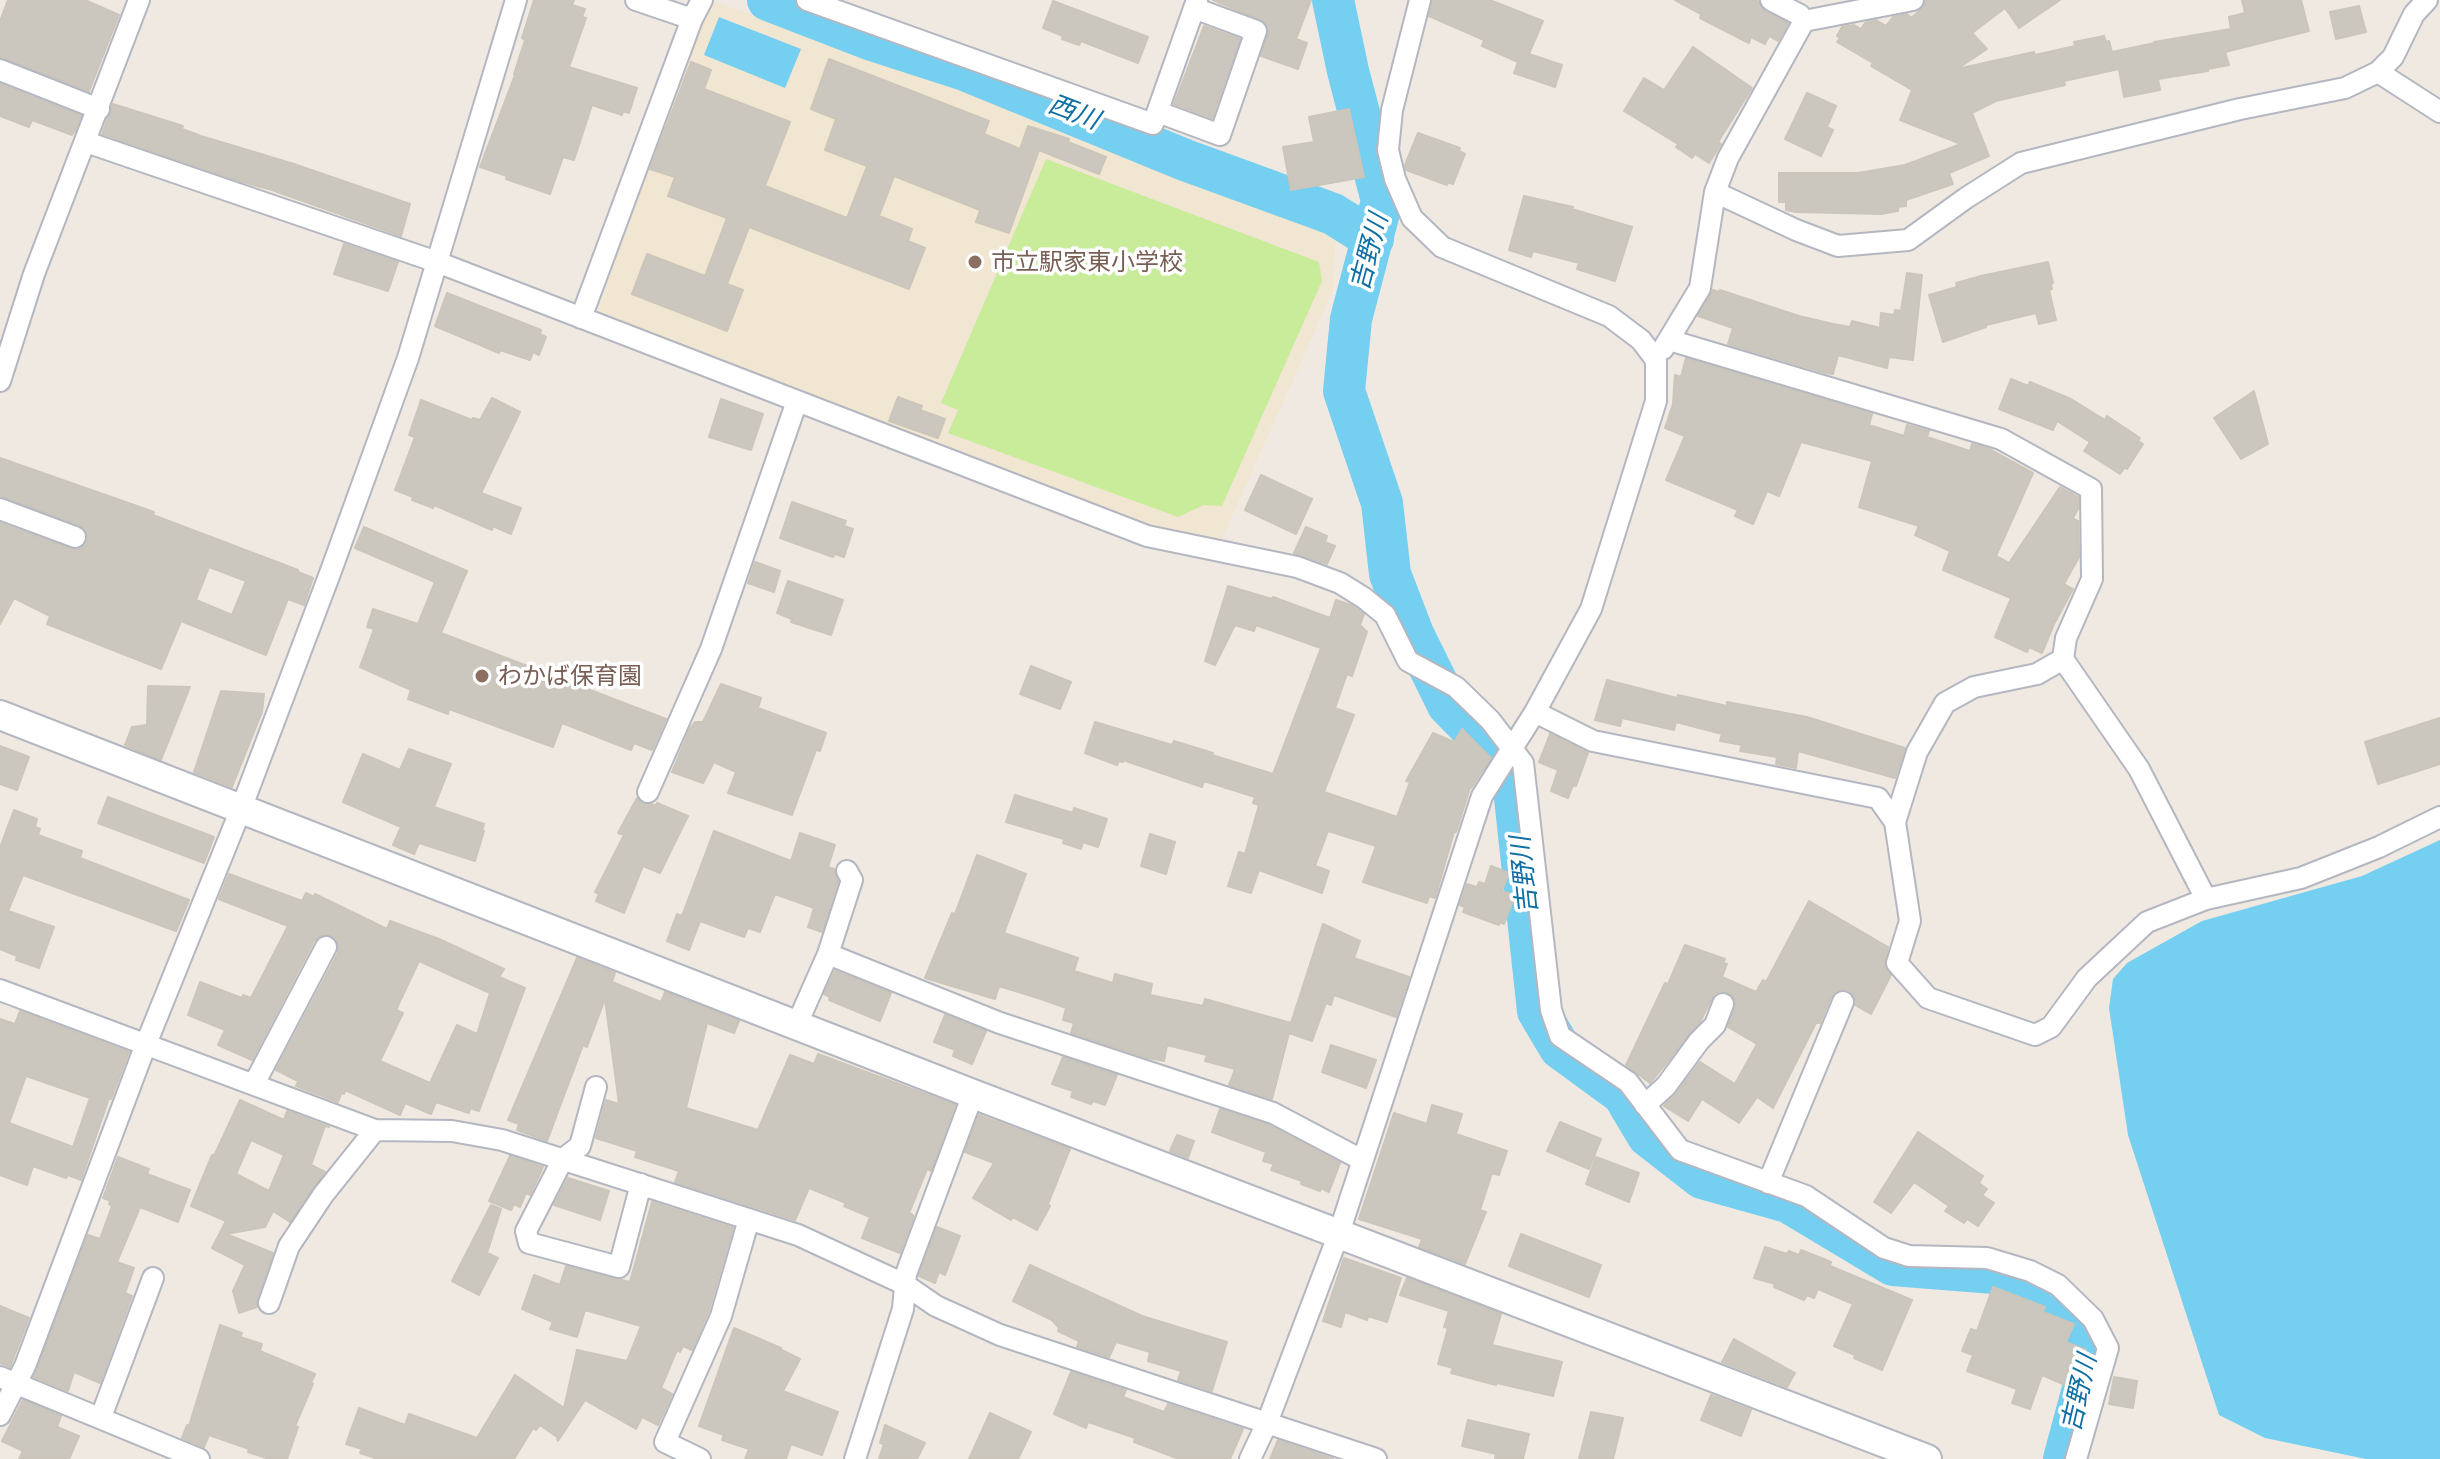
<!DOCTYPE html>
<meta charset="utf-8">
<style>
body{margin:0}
canvas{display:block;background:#efe9e1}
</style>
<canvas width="2440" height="1459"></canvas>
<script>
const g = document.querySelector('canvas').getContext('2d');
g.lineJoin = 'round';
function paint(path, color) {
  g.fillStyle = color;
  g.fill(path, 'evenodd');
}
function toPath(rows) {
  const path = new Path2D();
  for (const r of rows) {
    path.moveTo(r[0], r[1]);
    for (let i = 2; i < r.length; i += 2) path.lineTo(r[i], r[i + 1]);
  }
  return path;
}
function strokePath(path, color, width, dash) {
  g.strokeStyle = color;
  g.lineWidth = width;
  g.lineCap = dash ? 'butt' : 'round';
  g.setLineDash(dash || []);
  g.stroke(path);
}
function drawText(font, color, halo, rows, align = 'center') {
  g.font = font + ' "Exo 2","Noto Sans JP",sans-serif';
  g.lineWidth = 7;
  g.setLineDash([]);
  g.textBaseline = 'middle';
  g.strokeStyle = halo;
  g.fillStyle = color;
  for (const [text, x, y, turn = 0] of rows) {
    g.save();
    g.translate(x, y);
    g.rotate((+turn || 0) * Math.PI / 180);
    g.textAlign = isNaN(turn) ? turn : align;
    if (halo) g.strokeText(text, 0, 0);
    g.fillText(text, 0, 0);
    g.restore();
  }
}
const education = toPath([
 [710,0,1202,175,1336,233,1333,290,1221,541,1147,524,596,318,647,163]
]);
const pitch = toPath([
 [1046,159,1319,262,1322,281,1222,506,1204,505,1178,517,948,433,958,410,941,403]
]);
const water = toPath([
 [719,17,801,49,785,88,704,55],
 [2440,840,2440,1459,2366,1459,2265,1438,2219,1415,2128,1135,2109,1008,2113,979,2127,963,2202,921,2362,876]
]);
const river = toPath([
 [768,0,869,39,965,70,1185,160,1333,214,1373,239],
 [1333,0,1348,71,1382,201,1351,319,1344,391,1382,503,1390,574,1413,634,1448,705,1512,770,1538,1011,1560,1048,1623,1094,1648,1136,1702,1178,1788,1202,1893,1265,2007,1274,2041,1291,2090,1337,2091,1359,2064,1459]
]);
const building = toPath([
 [8,0,85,0,119,15,89,91,0,57,0,21,8,0],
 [534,0,574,0,572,5,585,9,582,17,586,18,569,67,637,88,629,113,623,111,622,115,592,105,574,160,563,157,550,194,506,179,507,176,480,167,515,75,514,74,525,40,522,38,534,0],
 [1213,0,1311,0,1296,39,1307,43,1298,69,1261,56,1268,34,1265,22,1213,0],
 [1433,0,1490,0,1543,21,1529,54,1562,65,1555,87,1514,73,1518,62,1482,46,1484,40,1429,16,1433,0],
 [1675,0,1757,0,1764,11,1788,23,1778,41,1769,36,1765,44,1751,37,1749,43,1700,18,1701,14,1675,0],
 [1926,0,2060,0,2019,28,2005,8,1972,33,1987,49,1957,69,2034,52,2035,55,2075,46,2074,42,2104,36,2106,42,2109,41,2112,52,2155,43,2154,42,2231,29,2229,17,2245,13,2242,0,2301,0,2309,31,2225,52,2229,65,2208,69,2208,71,2158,79,2160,90,2124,97,2119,69,2064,81,2065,85,1996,101,1972,113,1989,156,1949,173,1953,184,1906,200,1906,206,1898,207,1898,211,1881,214,1796,212,1786,210,1786,202,1779,202,1779,173,1858,173,1905,165,1961,144,1900,120,1912,90,1871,66,1873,63,1837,42,1840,38,1837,36,1842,27,1854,25,1861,29,1865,23,1876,20,1886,26,1893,17,1907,14,1911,18,1922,9,1926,0],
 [1053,1,1148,37,1138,63,1081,41,1079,45,1062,39,1063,36,1043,28,1053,1],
 [2359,6,2366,32,2336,39,2330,12,2359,6],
 [1204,26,1240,39,1212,118,1174,104,1204,26],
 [1693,47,1752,88,1718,142,1721,144,1709,163,1695,154,1692,158,1676,147,1678,144,1624,111,1644,78,1664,90,1693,47],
 [829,59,989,121,984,134,1020,149,1028,126,1069,139,1068,142,1106,157,1099,174,1039,150,1009,233,976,222,980,210,894,176,879,216,912,229,908,241,925,248,909,289,749,227,727,284,743,290,727,331,632,294,647,254,705,276,727,218,668,196,675,177,650,169,691,62,711,70,704,89,790,122,765,186,847,218,867,166,825,150,836,119,811,109,829,59],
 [0,84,81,116,75,131,72,135,32,120,29,127,0,116,0,84],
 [1807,93,1836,106,1827,127,1833,130,1821,156,1785,139,1807,93],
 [113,104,183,126,182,129,201,136,294,164,410,204,401,236,272,190,239,181,102,134,113,104],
 [1349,109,1364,177,1291,190,1283,147,1314,142,1309,117,1349,109],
 [1418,133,1460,148,1459,151,1465,154,1453,184,1448,182,1447,185,1406,170,1405,165,1418,133],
 [1524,196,1573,207,1572,209,1632,227,1615,281,1577,269,1579,263,1533,251,1531,257,1509,250,1524,196],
 [344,244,398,262,388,291,334,274,344,244],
 [2048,262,2053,283,2051,284,2052,289,2049,290,2056,320,2039,324,2036,313,1986,325,1986,327,1943,342,1929,295,1957,287,1956,283,1981,276,2048,262],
 [1907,273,1922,275,1913,360,1889,357,1887,368,1838,355,1833,374,1826,373,1728,344,1733,328,1698,316,1713,290,1719,292,1720,290,1799,316,1833,324,1850,327,1852,321,1880,328,1881,313,1894,315,1895,310,1901,311,1907,273],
 [447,293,541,330,540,334,546,337,539,355,533,352,530,360,500,350,499,353,435,326,447,293],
 [1686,358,1872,414,1869,425,1904,436,1907,425,1929,431,1927,437,1970,451,1972,444,1989,449,2033,473,1996,556,2009,563,2060,487,2078,497,2078,509,2073,518,2078,521,2079,557,2064,584,2073,589,2054,624,2042,653,2029,647,2027,652,1995,637,2011,598,1943,570,1950,551,1915,535,1919,526,1859,507,1872,461,1801,442,1779,496,1767,491,1753,524,1735,516,1738,510,1666,480,1685,436,1665,428,1673,404,1675,375,1681,377,1686,358],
 [2011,379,2028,386,2030,382,2071,399,2105,420,2107,416,2140,438,2138,441,2143,444,2127,469,2125,467,2120,474,2084,451,2090,442,2057,421,2053,430,1999,409,2011,379],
 [2254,391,2268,444,2241,459,2214,418,2254,391],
 [898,397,922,406,920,410,945,419,938,438,889,421,898,397],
 [492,398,520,412,481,493,521,508,511,534,493,526,492,530,434,505,433,508,412,500,413,497,395,490,415,437,409,435,421,400,472,420,473,418,480,420,492,398],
 [721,399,763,414,751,450,709,437,721,399],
 [0,458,154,512,153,515,298,570,298,572,313,578,304,605,288,599,266,655,181,621,161,669,47,624,50,616,14,598,0,624,0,523,71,549,78,550,84,546,88,536,85,529,80,525,0,496,0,458],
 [209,567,246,581,232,615,196,600,209,567],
 [1261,475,1312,499,1296,534,1245,510,1261,475],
 [792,502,846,521,844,526,853,529,844,557,835,554,833,557,780,538,792,502],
 [364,527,467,571,441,633,666,719,652,750,634,743,631,750,562,723,553,747,449,709,448,714,408,699,411,690,360,667,374,629,367,627,373,609,418,624,435,582,355,548,364,527],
 [1306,527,1327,536,1325,542,1335,546,1327,564,1294,553,1306,527],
 [755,562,780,571,774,592,748,583,755,562],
 [788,581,843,600,831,635,791,622,792,619,777,613,788,581],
 [1228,586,1272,599,1273,597,1330,618,1336,600,1351,605,1364,614,1360,625,1367,632,1352,676,1347,674,1335,708,1354,715,1324,792,1397,817,1410,782,1406,781,1433,733,1454,742,1462,729,1491,758,1471,788,1470,788,1456,832,1454,832,1435,898,1429,896,1427,903,1363,882,1376,846,1328,831,1315,866,1329,871,1322,893,1259,870,1251,893,1228,886,1239,852,1245,854,1259,805,1253,803,1255,797,1204,781,1202,787,1123,760,1123,762,1119,761,1117,765,1085,753,1095,722,1172,745,1174,741,1213,753,1212,755,1273,774,1321,648,1256,625,1254,631,1235,625,1215,665,1205,661,1228,586],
 [1031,666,1071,682,1060,709,1020,694,1031,666],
 [1607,680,1677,698,1678,695,1727,706,1727,702,1807,717,1905,748,1895,778,1798,751,1796,768,1776,764,1777,757,1740,751,1742,745,1720,741,1722,734,1676,722,1674,730,1622,718,1620,726,1595,720,1607,680],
 [721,684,761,698,758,708,826,733,820,751,816,750,792,815,728,793,736,772,714,762,703,783,672,772,690,729,695,722,703,722,721,684],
 [148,686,190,687,161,760,125,745,132,727,147,725,148,686],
 [221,691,264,694,262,712,232,787,194,772,221,691],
 [2440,718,2440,764,2378,784,2365,742,2440,718],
 [1550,734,1588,753,1576,786,1573,785,1568,798,1551,791,1558,770,1539,762,1550,734],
 [0,746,29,757,17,790,0,784,0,746],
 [409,749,451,764,434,807,484,824,482,830,484,831,475,861,419,843,414,854,393,845,401,827,343,802,363,754,400,770,409,749],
 [1015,795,1073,813,1074,808,1107,819,1098,847,1083,842,1081,849,1063,843,1064,839,1006,822,1015,795],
 [108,797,214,837,204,863,98,823,108,797],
 [637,798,644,804,656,805,657,803,688,816,660,873,643,866,624,913,596,901,599,894,595,892,624,835,618,833,637,798],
 [14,810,37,819,35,827,40,829,38,835,82,851,80,858,189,900,176,931,23,875,8,911,54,927,39,968,16,960,17,956,0,949,0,848,14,810],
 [714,831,791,861,800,833,835,845,828,867,834,869,838,881,822,932,808,927,814,908,775,894,760,932,748,928,744,937,700,921,689,950,667,941,677,914,682,916,714,831],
 [1150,834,1175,842,1166,874,1141,866,1150,834],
 [977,855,1026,874,1004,933,1078,958,1074,971,1113,983,1115,974,1152,984,1150,995,1203,1006,1205,999,1291,1023,1323,924,1360,941,1354,958,1409,977,1396,1017,1334,995,1331,1005,1326,1003,1312,1041,1289,1033,1272,1099,1229,1085,1235,1069,1205,1061,1207,1055,1167,1045,1164,1061,1148,1058,1071,1033,1074,1023,1063,1020,1066,1008,1041,999,999,986,995,999,925,978,952,913,955,914,977,855],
 [1491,866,1509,873,1502,891,1515,895,1504,924,1500,922,1499,925,1463,912,1465,907,1460,905,1467,884,1477,887,1479,882,1485,884,1491,866],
 [229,874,302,901,306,893,314,897,315,894,387,929,390,921,439,939,504,969,499,977,525,988,479,1111,470,1108,469,1113,436,1102,431,1114,405,1103,400,1115,345,1090,344,1094,342,1092,338,1102,296,1086,298,1081,276,1070,338,953,337,941,331,935,320,936,314,941,252,1060,218,1045,225,1030,188,1015,200,982,242,998,243,995,251,998,288,926,219,899,229,874],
 [419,961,490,993,477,1034,457,1025,430,1083,380,1061,403,1013,396,1010,419,961],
 [1809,901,1888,947,1884,965,1891,975,1871,1014,1855,1005,1854,995,1849,990,1842,989,1836,991,1831,997,1820,1023,1816,1023,1773,1108,1757,1097,1739,1123,1702,1099,1688,1121,1664,1106,1676,1094,1700,1062,1735,1084,1757,1044,1728,1027,1736,1001,1728,992,1720,991,1714,994,1700,1022,1650,1083,1626,1065,1665,983,1668,984,1685,945,1725,959,1723,963,1727,964,1722,977,1756,992,1763,980,1766,982,1809,901],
 [577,958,615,973,612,982,661,1002,665,992,739,1021,734,1033,707,1023,686,1108,758,1130,790,1055,814,1064,818,1054,955,1105,931,1171,927,1169,909,1213,913,1215,913,1218,900,1253,862,1238,870,1217,844,1206,846,1203,809,1188,795,1220,675,1182,679,1171,635,1157,637,1151,596,1138,606,1100,619,1104,605,999,587,1047,583,1045,547,1141,517,1130,519,1124,508,1120,577,958],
 [835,971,891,993,880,1021,829,1000,830,997,824,994,835,971],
 [20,1011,129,1052,111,1099,109,1098,81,1180,68,1175,66,1178,33,1166,27,1185,0,1175,0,1019,15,1024,20,1011],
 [26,1076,90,1098,73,1147,9,1123,26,1076],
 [945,1015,986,1031,972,1064,953,1056,955,1050,934,1042,945,1015],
 [1331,1045,1376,1060,1366,1088,1322,1072,1331,1045],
 [1063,1057,1117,1075,1105,1105,1093,1101,1091,1104,1071,1097,1073,1091,1052,1084,1063,1057],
 [240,1100,284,1120,287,1111,329,1127,325,1126,311,1165,325,1172,290,1222,273,1211,265,1227,226,1234,273,1253,257,1299,257,1307,239,1313,233,1291,245,1265,212,1248,226,1221,191,1206,212,1155,214,1156,240,1100],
 [251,1140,284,1155,269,1191,236,1174,251,1140],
 [1432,1105,1462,1114,1456,1134,1507,1151,1499,1175,1492,1173,1480,1210,1486,1212,1465,1264,1419,1247,1422,1239,1359,1219,1394,1113,1427,1124,1432,1105],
 [1220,1109,1268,1125,1340,1163,1329,1192,1321,1188,1320,1191,1301,1184,1302,1181,1271,1170,1274,1164,1263,1161,1266,1152,1212,1132,1220,1109],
 [979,1115,1070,1149,1048,1204,1050,1206,1037,1230,1013,1217,1011,1220,973,1198,994,1163,965,1152,979,1115],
 [1560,1122,1601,1139,1589,1169,1547,1151,1560,1122],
 [1918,1132,1983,1176,1979,1183,1987,1189,1982,1195,1994,1203,1978,1226,1967,1219,1964,1223,1945,1211,1949,1206,1914,1182,1891,1213,1874,1202,1918,1132],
 [1177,1135,1194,1141,1188,1158,1170,1151,1177,1135],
 [510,1156,543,1167,530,1195,526,1193,520,1207,514,1204,511,1210,489,1201,510,1156],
 [118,1157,149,1169,147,1174,190,1190,178,1222,140,1207,117,1262,134,1268,125,1293,132,1296,100,1383,74,1372,68,1391,34,1377,88,1235,100,1239,112,1206,109,1204,111,1201,103,1198,118,1157],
 [1596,1157,1639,1173,1629,1202,1586,1184,1596,1157],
 [568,1178,609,1191,600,1220,554,1205,568,1178],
 [652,1202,733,1228,709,1310,692,1350,683,1346,680,1352,677,1350,661,1388,672,1394,658,1425,642,1417,636,1429,585,1400,558,1441,557,1437,540,1425,536,1430,533,1428,514,1459,378,1459,360,1453,362,1449,346,1444,359,1408,405,1425,409,1414,477,1438,515,1375,564,1408,577,1350,627,1361,641,1326,585,1310,577,1337,550,1329,553,1322,522,1309,534,1275,560,1285,566,1266,630,1282,652,1202],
 [491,1205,501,1209,487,1253,498,1258,479,1295,452,1281,491,1205],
 [937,1227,960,1236,945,1275,939,1272,935,1283,919,1276,937,1227],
 [1521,1234,1601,1265,1589,1297,1509,1266,1521,1234],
 [1765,1247,1787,1254,1789,1251,1799,1255,1801,1250,1831,1262,1830,1266,1912,1300,1882,1370,1854,1358,1855,1355,1834,1346,1853,1304,1818,1289,1814,1298,1807,1295,1804,1300,1774,1287,1775,1284,1754,1278,1765,1247],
 [1344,1258,1401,1278,1387,1322,1368,1316,1367,1320,1345,1312,1341,1327,1323,1321,1344,1258],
 [1030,1265,1142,1316,1227,1342,1212,1391,1178,1380,1181,1371,1148,1361,1150,1352,1116,1342,1109,1357,1077,1347,1079,1341,1058,1331,1059,1328,1052,1320,1013,1301,1030,1265],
 [1407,1278,1501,1314,1492,1345,1562,1362,1553,1396,1497,1383,1496,1385,1451,1373,1453,1368,1438,1364,1448,1328,1444,1327,1449,1311,1400,1295,1407,1278],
 [1993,1287,2045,1307,2043,1312,2074,1324,2066,1342,2086,1350,2070,1387,2042,1375,2030,1409,2012,1403,2017,1389,1967,1371,1973,1355,1962,1351,1971,1329,1977,1331,1993,1287],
 [0,1306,29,1318,10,1367,0,1363,0,1306],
 [220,1325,242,1333,240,1337,262,1344,260,1351,315,1374,311,1383,313,1384,295,1426,298,1427,287,1459,269,1459,248,1452,249,1449,209,1435,204,1447,182,1438,187,1425,189,1426,220,1325],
 [734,1328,781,1348,780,1349,800,1359,783,1391,838,1412,822,1455,791,1444,786,1459,745,1459,749,1449,722,1440,724,1435,699,1426,734,1328],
 [1734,1339,1795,1373,1787,1387,1722,1362,1734,1339],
 [1071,1372,1126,1390,1123,1397,1164,1412,1168,1404,1243,1429,1230,1459,1179,1459,1134,1442,1135,1438,1088,1422,1086,1428,1054,1414,1071,1372],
 [2114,1377,2137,1381,2133,1408,2109,1404,2114,1377],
 [1711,1395,1751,1410,1741,1436,1701,1420,1711,1395],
 [23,1400,61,1416,57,1427,79,1436,69,1459,19,1459,23,1451,2,1441,23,1400],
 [1591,1412,1623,1418,1613,1459,1579,1459,1591,1412],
 [990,1413,1031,1432,1018,1459,969,1459,990,1413],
 [1468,1420,1529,1434,1523,1459,1495,1459,1496,1454,1462,1446,1468,1420],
 [885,1425,925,1443,917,1459,879,1459,884,1444,880,1443,885,1425],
 [1278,1440,1331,1458,1333,1459,1270,1459,1278,1440]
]);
const street = toPath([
 [636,0,692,19],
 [807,0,1153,124,1197,0],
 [1771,0,1800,15,1804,21],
 [0,70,99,109],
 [2378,72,2440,112],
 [1158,112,1220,135,1256,31,1194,8],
 [86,142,437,262,1147,536,1297,567,1340,583,1364,598,1385,615,1408,661,1456,687,1490,720,1523,763,1551,1010,1560,1036,1628,1082,1680,1150,1806,1196,1884,1248,1909,1256,1987,1258,2030,1271,2058,1285,2093,1319,2108,1348,2076,1459],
 [1715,192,1796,230,1838,246,1908,240,1966,198,2021,163,2240,109,2345,88,2378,72,2393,57,2414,14,2427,0],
 [581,318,692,19,702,0],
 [1669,340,2001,439,2091,489,2092,579,2066,638,2063,659,2139,769,2206,899],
 [1663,349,1700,288,1715,192,1728,158,1804,21,1913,0],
 [0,381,34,274,139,0],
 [0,509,75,537],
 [2063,659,2037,674,1974,687,1945,703,1917,752,1895,822,1910,921,1897,963,1928,998,2035,1035,2051,1027,2087,978,2147,922,2206,899,2301,878,2379,847,2440,817],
 [1535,712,1593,741,1878,798,1895,822],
 [648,792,711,649,797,401],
 [828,954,1000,1023,1273,1113,1362,1160],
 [0,990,375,1130,452,1131,502,1140,798,1235,904,1284,936,1306,1000,1335,1376,1459],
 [797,1024,828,954,852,880,847,871],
 [254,1084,326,947],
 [596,1087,580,1146,563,1159,526,1231,529,1243,619,1267,641,1184],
 [1645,1105,1666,1086,1699,1041,1715,1025,1723,1004],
 [1768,1183,1843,1002],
 [269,1303,289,1246,323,1195,375,1130],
 [0,1377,199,1459],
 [0,1415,25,1366,146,1044,241,809,332,568,408,358,516,0],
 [101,1417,153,1278],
 [700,1459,665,1442,721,1316,749,1219],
 [855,1459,903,1309,906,1274,973,1094],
 [1250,1459,1267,1423,1339,1233,1482,796,1535,712,1591,609,1656,401,1656,360,1641,340,1609,316,1442,247,1412,218,1395,179,1388,150,1392,110,1420,0]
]);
const secondary = toPath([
 [0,715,973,1094,1927,1459]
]);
const markers = [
 [975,262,8,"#8d6e63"],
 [482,676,8,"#8d6e63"]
];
const educationNames = [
 ["市立駅家東小学校",991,262],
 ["わかば保育園",498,676]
];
const waterNames = [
 ["西川",1074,112,21],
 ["吉野川",1369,252,-75],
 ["吉野川",1524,875,-96],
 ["吉野川",2079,1393,-77]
];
paint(education, '#f0e6d1');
paint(pitch, '#c9ec9a');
paint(water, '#75cff0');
strokePath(river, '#75cff0', 42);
paint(building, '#cbc7bf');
strokePath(building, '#cbc5ba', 2);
strokePath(street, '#b4b7c1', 24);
strokePath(secondary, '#b4b7c1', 32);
strokePath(street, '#fff', 20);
strokePath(secondary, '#fff', 28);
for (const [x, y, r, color] of markers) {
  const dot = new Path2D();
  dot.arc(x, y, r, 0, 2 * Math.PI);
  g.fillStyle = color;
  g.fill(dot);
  strokePath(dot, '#fff', 3);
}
drawText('24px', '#785e54', '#fff', educationNames, 'left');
drawText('italic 26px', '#0d6fa3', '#fff', waterNames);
</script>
